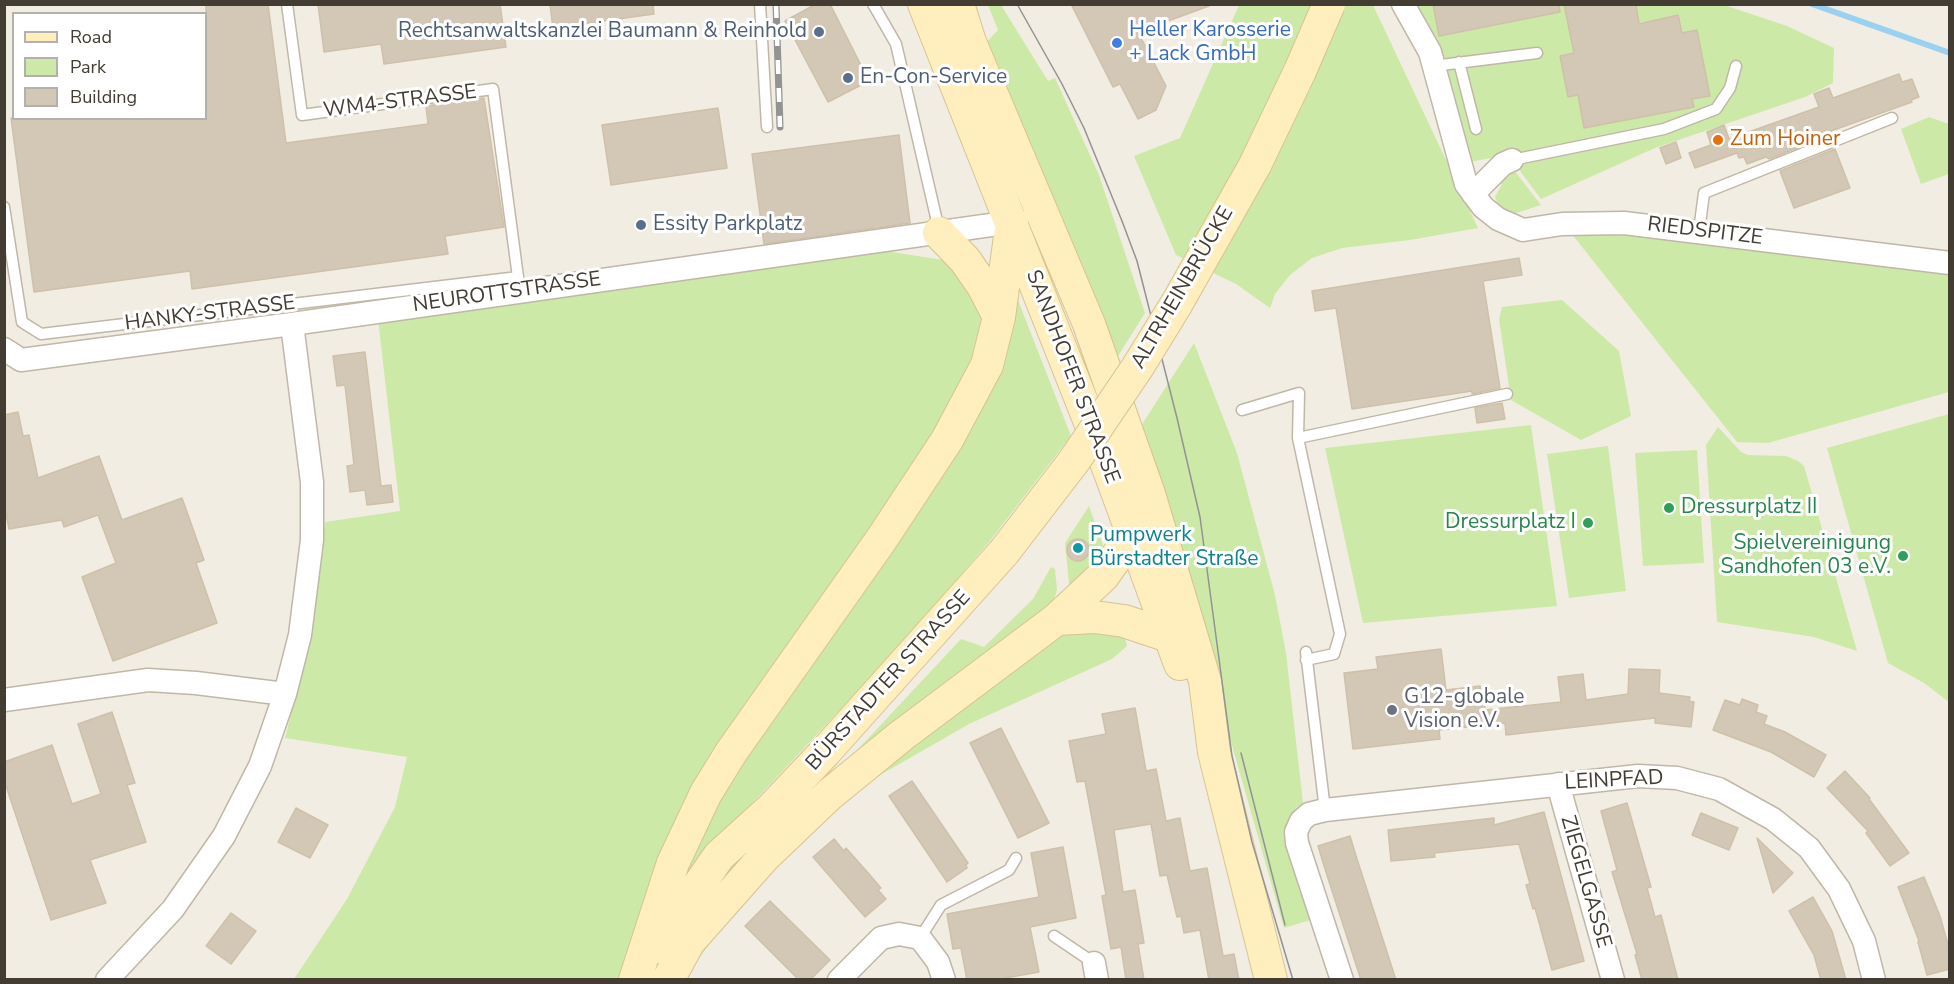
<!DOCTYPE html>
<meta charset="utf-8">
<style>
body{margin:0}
#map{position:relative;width:1954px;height:984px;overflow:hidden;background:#f2ede2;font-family:"Nunito Sans",sans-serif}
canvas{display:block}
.frame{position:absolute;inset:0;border:6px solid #433c32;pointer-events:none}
.legend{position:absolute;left:12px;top:12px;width:195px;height:108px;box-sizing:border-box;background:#fff;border:2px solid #b4b1ad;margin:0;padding:8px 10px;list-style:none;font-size:18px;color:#433c32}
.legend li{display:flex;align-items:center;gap:12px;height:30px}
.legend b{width:30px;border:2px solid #b4b1ad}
</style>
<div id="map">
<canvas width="1954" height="984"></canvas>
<div class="frame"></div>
<ul class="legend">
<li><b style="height:8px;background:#ffeebe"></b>Road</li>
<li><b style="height:16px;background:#cde9a7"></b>Park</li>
<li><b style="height:16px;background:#d3c8b6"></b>Building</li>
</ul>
</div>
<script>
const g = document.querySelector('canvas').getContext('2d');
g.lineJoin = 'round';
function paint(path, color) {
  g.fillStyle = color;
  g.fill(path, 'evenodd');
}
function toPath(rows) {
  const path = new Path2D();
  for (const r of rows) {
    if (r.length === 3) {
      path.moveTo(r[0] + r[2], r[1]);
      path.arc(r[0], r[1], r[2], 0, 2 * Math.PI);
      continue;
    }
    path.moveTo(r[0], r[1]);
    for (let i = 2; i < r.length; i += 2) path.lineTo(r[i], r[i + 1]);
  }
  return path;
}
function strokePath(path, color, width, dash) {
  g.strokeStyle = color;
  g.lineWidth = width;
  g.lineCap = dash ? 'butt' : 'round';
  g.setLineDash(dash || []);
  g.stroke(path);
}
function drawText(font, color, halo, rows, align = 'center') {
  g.font = font + ' "Nunito Sans",sans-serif';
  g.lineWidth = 6;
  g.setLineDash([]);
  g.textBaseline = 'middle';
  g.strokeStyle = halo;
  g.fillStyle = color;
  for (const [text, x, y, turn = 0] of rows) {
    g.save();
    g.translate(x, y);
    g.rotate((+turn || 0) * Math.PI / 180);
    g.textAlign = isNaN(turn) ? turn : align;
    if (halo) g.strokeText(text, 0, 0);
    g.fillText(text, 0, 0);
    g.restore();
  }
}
const green = toPath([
 [988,5,1001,5,1048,81,1055,78,1099,175,1145,313,1113,364,985,44,998,30],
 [1239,5,1373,5,1478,228,1410,240,1342,248,1312,258,1290,275,1275,294,1270,308,1236,284,1176,255,1134,156,1180,138],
 [1412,5,1724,5,1787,26,1834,48,1833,83,1805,97,1655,148,1541,199,1508,155,1469,162],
 [1929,117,1949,124,1949,174,1921,184,1901,129],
 [1513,169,1541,205,1507,216,1498,205,1495,197,1501,186,1501,174],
 [1571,233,1704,239,1949,269,1949,392,1768,443,1737,442],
 [879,250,956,262,976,297,983,329,971,370,936,434,741,716,620,979,294,979,347,899,395,807,407,757,285,738,311,633,325,522,400,511,378,319],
 [1016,295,1071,436,989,542,901,645,727,830,663,920,688,847],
 [1562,300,1619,351,1631,416,1581,440,1511,400,1499,319,1502,307],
 [1194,343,1237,453,1275,595,1286,653,1303,803,1295,809,1287,829,1317,918,1284,928,1141,426],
 [1949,414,1950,414,1949,702,1924,683,1888,663,1827,448],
 [1531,425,1557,606,1363,623,1325,448],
 [1718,427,1741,452,1748,455,1786,456,1798,461,1804,466,1857,651,1814,637,1717,622,1706,445],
 [1608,446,1626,591,1569,598,1547,454],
 [1697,450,1704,563,1643,566,1635,453],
 [1089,506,1107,556,1070,593,1065,543],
 [1051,567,1055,569,1057,590,1052,607,818,792,961,639,984,647,1033,599],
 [1071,628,1122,629,1127,646,1112,659,969,724,882,774,841,803,743,900,683,979,689,960,801,828]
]);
const stream = toPath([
 [1812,4,1950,53]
]);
const building = toPath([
 [206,4,268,4,286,143,428,124,426,106,484,98,504,227,445,236,448,254,192,289,190,271,34,292,11,118,206,118,206,4],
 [318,4,500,4,506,47,384,64,381,44,324,52,318,4],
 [550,4,653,4,654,14,553,28,550,4],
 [816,4,830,4,869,81,828,102,785,21,816,4],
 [1071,4,1209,4,1209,6,1138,32,1166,86,1156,110,1138,119,1120,84,1113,87,1071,4],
 [1433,4,1559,4,1560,12,1439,36,1433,4],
 [1564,4,1636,4,1639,24,1678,15,1682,33,1697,30,1710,96,1692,99,1694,107,1584,128,1578,95,1568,97,1560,56,1574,53,1564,4],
 [1899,74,1902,82,1912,79,1919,97,1911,100,1912,102,1831,131,1832,134,1830,135,1769,159,1766,157,1747,164,1744,157,1739,158,1737,153,1695,168,1689,153,1711,145,1707,132,1724,125,1729,139,1819,107,1814,94,1829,88,1833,98,1899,74],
 [718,108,727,168,611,185,602,125,718,108],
 [899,135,910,223,764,244,752,154,899,135],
 [1676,142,1681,158,1666,164,1660,148,1676,142],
 [1835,149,1850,188,1794,208,1780,171,1835,149],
 [1519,258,1522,275,1483,281,1500,388,1472,394,1472,391,1352,409,1336,308,1315,311,1312,291,1519,258],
 [365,352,381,486,391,485,393,502,367,505,365,490,350,492,347,466,354,465,345,385,337,386,333,356,365,352],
 [1502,403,1505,419,1477,423,1475,408,1502,403],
 [18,412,23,436,29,435,38,478,99,456,122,520,182,498,204,560,196,563,217,623,113,661,82,577,116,563,98,515,64,527,62,520,9,529,4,504,4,415,18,412],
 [1078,550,11],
 [1441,649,1446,690,1480,686,1481,693,1484,693,1485,710,1561,702,1558,677,1583,674,1586,700,1628,694,1629,669,1660,670,1659,693,1690,697,1689,701,1694,702,1691,727,1655,723,1655,718,1506,735,1505,723,1439,730,1440,739,1353,749,1344,673,1378,669,1376,657,1441,649],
 [1742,699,1758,705,1756,712,1767,716,1764,724,1785,732,1826,755,1814,777,1771,752,1713,730,1725,700,1740,705,1742,699],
 [1135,708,1146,771,1156,769,1166,821,1180,818,1190,871,1207,868,1223,956,1234,954,1239,980,1209,980,1200,930,1184,933,1181,916,1177,917,1167,875,1160,876,1151,824,1114,830,1123,892,1135,890,1144,943,1138,944,1144,980,1126,980,1121,947,1111,949,1102,896,1106,895,1085,781,1077,782,1069,741,1106,734,1102,714,1135,708],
 [112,712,135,783,127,785,146,842,90,860,106,903,51,920,4,780,4,762,52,745,72,804,101,794,78,724,112,712],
 [1001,728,1049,823,1018,838,970,743,1001,728],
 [1845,771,1870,798,1869,799,1909,853,1890,866,1866,833,1868,831,1827,788,1845,771],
 [912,781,968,863,966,865,967,868,947,882,889,796,912,781],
 [1627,803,1651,887,1647,888,1655,917,1661,915,1678,980,1642,980,1635,955,1637,954,1612,872,1617,870,1601,811,1627,803],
 [296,808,328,825,310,858,278,842,296,808],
 [1544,812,1584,961,1552,970,1535,908,1533,909,1526,885,1530,884,1519,844,1434,853,1435,857,1391,861,1388,830,1494,818,1494,825,1544,812],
 [1701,813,1738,828,1729,850,1692,835,1701,813],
 [1350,836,1357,859,1396,980,1361,980,1325,869,1318,846,1350,836],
 [1757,838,1793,873,1773,893,1757,838],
 [834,839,844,851,846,848,869,874,881,888,878,890,886,899,865,917,813,857,834,839],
 [1063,847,1076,918,1030,927,1039,972,994,980,967,980,961,948,953,949,947,914,1039,897,1031,853,1063,847],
 [1924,877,1940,916,1950,952,1950,969,1927,975,1918,942,1919,941,1898,887,1924,877],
 [1813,897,1832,931,1846,980,1821,980,1814,955,1789,911,1813,897],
 [770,901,830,960,810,980,799,980,745,926,770,901],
 [231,913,256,931,231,964,206,946,231,913]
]);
const lane = toPath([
 [760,4,767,127],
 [873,4,896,44,939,230],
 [1459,62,1476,129],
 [1433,66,1537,53],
 [1512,160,1664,129,1716,109,1730,88,1736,66],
 [4,207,22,322,41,334,518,277,493,89,302,115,287,4],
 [1699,231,1704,193,1892,118],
 [1242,410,1299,393,1298,438],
 [1306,652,1325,810],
 [1306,660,1334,654,1340,634,1298,438,1507,394],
 [1054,936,1094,963],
 [920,938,941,905,1009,870,1016,858]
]);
const street = toPath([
 [1403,4,1430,52,1466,184,1483,207,1498,219,1523,230,1562,224,1624,223,1950,263],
 [1473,194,1503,164,1512,160],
 [4,349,21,360,292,324,1012,222],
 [4,700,148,680,196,683,285,694],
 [1558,784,1613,980],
 [1094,963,1097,980],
 [107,980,173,909,224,836,260,766,285,694,300,635,312,540,312,482,292,324],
 [839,980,881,938,899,934,920,938,938,962,944,980],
 [1342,980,1297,843,1296,832,1301,821,1309,814,1325,810,1638,776,1677,778,1719,789,1773,819,1809,848,1839,889,1864,941,1874,980]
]);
const secondary = toPath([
 [924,4,1109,470,1180,664],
 [958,4,970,42,1089,324,1149,494,1205,681,1214,752,1271,980],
 [939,233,965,260,983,286,999,317],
 [1057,619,1095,617,1124,621,1169,636],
 [687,944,764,857,830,794,901,736,1057,619,1103,576,1118,555,1137,520],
 [656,947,719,856,772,808,825,752,1004,552],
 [635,980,673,863,706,793,732,751,881,540,947,440,987,365,999,317,1012,222],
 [668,980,698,925]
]);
const tram = toPath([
 [1017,4,1062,84,1084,128,1122,221,1137,261,1177,418,1200,517,1232,756,1252,842,1293,980],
 [1241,753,1285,925]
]);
const rail = toPath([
 [776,4,780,127]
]);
const secondaryBridge = toPath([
 [1004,552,1074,461,1137,368,1177,303,1255,165,1300,71,1329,4]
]);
const markers = [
 [819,32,6,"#5c6f8a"],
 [1117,43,6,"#3f7fe0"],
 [848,78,6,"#5c6f8a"],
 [1718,140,6,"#e8710a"],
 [641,225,6,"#5c6f8a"],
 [1669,508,6,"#2e9e5b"],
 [1588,523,6,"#2e9e5b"],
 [1078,548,6,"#0f9aa8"],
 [1903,556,6,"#2e9e5b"],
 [1392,710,6,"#6b7280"]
];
const shopNames = [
 ["Heller Karosserie",1129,31],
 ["+ Lack GmbH",1129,55]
];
const serviceNames = [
 ["Rechtsanwaltskanzlei Baumann & Reinhold",807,32,"right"],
 ["En-Con-Service",860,78],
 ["Essity Parkplatz",653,225]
];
const streetNames = [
 ["WM4-STRASSE",400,102,-7],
 ["RIEDSPITZE",1705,232,7],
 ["ALTRHEINBRÜCKE",1183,288,-60],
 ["NEUROTTSTRASSE",507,293,-8],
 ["HANKY-STRASSE",210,314,-7],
 ["SANDHOFER STRASSE",1072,377,69],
 ["BÜRSTADTER STRASSE",889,681,-48],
 ["LEINPFAD",1614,781,-3],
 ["ZIEGELGASSE",1585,882,74]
];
const foodNames = [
 ["Zum Hoiner",1730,140]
];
const leisureNames = [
 ["Dressurplatz II",1681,508,"left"],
 ["Dressurplatz I",1576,523],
 ["Spielvereinigung",1891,544],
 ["Sandhofen 03 e.V.",1891,568]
];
const cultureNames = [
 ["Pumpwerk",1090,536],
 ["Bürstadter Straße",1090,560]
];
const worshipNames = [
 ["G12-globale",1404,698],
 ["Vision e.V.",1404,722]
];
paint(green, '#cde9a7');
strokePath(stream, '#99d1f3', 6);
paint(building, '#d3c8b6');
strokePath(building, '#cfc0a9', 1.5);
strokePath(lane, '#c0b7a7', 13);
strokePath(street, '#c0b7a7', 25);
strokePath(secondary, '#d8c390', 34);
strokePath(lane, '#fff', 10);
strokePath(street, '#fff', 22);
strokePath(secondary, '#ffeebe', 32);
strokePath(tram, '#939393', 1.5);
strokePath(rail, '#939393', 7);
strokePath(rail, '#fff', 4.5, [14]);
strokePath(secondaryBridge, '#d8c390', 34, []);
strokePath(secondaryBridge, '#ffeebe', 32);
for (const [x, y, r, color] of markers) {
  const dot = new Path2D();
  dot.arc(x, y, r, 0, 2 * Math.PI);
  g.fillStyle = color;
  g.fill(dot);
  strokePath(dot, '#fff', 2);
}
drawText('21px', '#366cbe', '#fff', shopNames, 'left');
drawText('21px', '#4e5e75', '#fff', serviceNames, 'left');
drawText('21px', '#433c32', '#fff', streetNames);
drawText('21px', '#c56008', '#fff', foodNames, 'left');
drawText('21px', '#27864d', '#fff', leisureNames, 'right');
drawText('21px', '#0d838f', '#fff', cultureNames, 'left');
drawText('21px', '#5b616d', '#fff', worshipNames, 'left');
</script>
